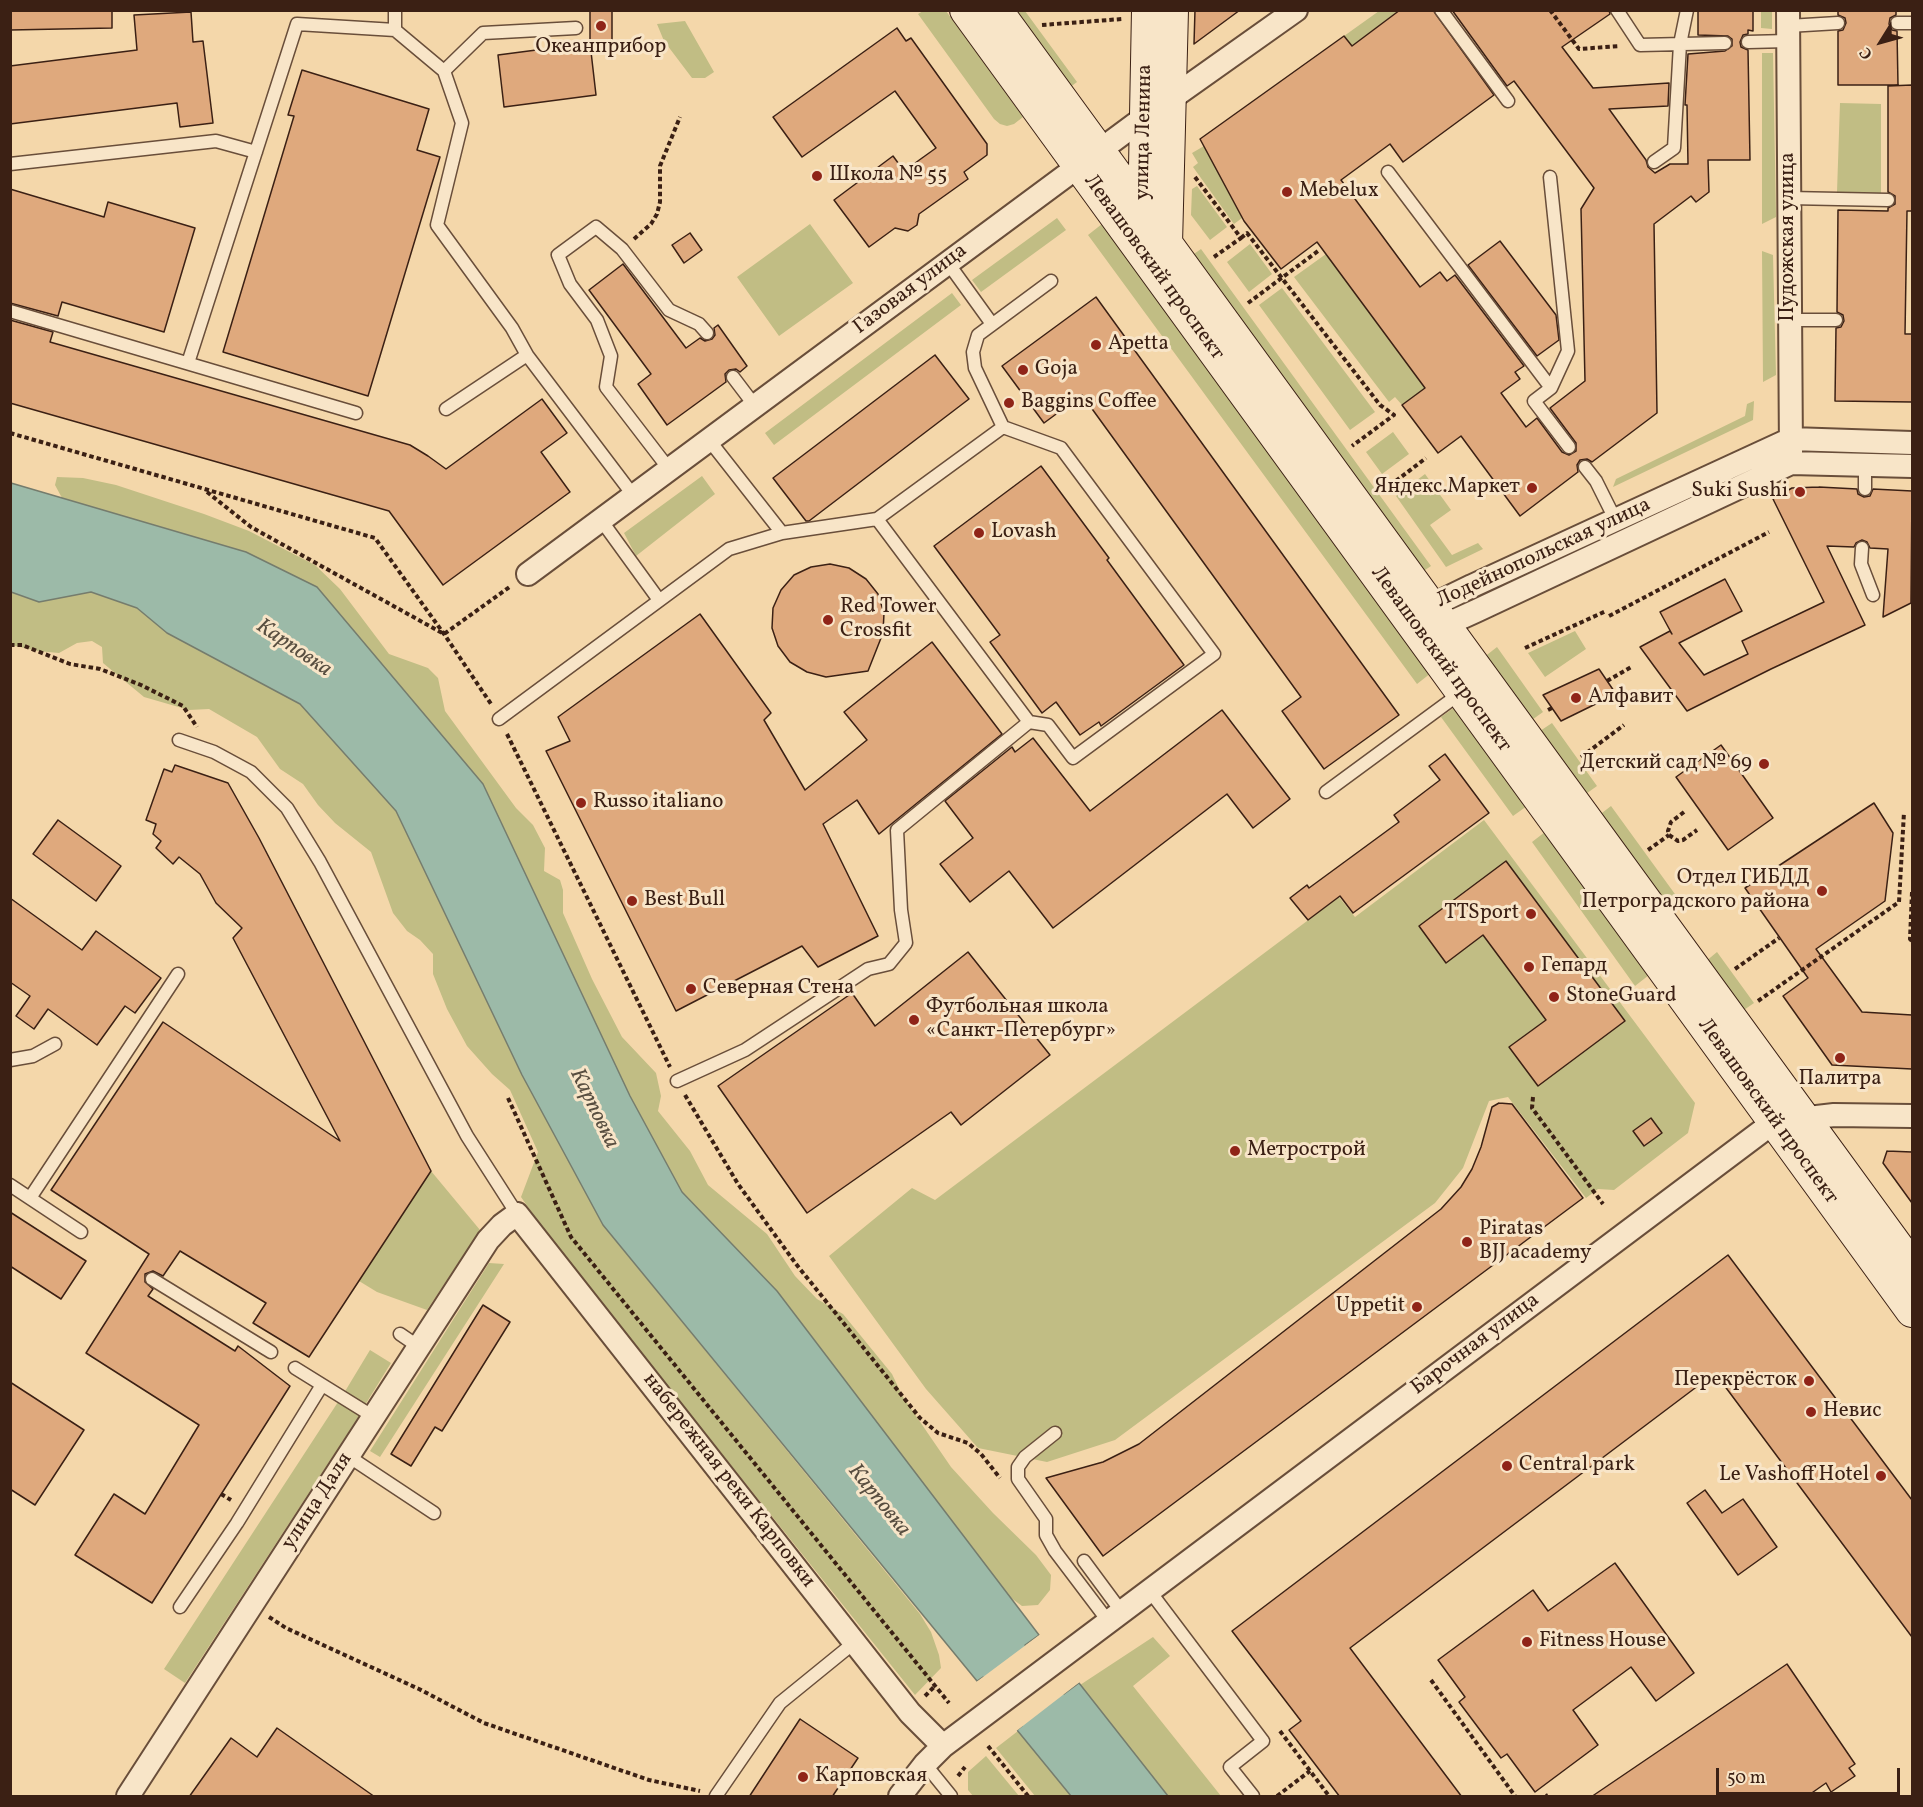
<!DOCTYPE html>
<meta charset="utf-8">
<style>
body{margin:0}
#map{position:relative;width:1923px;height:1807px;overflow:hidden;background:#f4d7aa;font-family:Vollkorn,serif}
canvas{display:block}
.frame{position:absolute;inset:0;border:12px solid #3b2014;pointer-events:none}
.north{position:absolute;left:1851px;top:12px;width:60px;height:60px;-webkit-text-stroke:4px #f8e5c8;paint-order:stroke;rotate:233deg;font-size:16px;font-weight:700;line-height:24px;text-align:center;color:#3b2014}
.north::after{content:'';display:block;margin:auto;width:21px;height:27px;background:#3b2014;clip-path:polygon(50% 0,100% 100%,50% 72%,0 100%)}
.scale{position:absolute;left:1716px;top:1768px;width:184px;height:27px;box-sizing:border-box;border:3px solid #3b2014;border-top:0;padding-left:8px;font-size:18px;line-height:21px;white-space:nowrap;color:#3b2014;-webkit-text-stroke:4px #f8e5c8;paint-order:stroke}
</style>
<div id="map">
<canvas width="1923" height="1807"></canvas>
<div class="frame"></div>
<div class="north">С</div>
<div class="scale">50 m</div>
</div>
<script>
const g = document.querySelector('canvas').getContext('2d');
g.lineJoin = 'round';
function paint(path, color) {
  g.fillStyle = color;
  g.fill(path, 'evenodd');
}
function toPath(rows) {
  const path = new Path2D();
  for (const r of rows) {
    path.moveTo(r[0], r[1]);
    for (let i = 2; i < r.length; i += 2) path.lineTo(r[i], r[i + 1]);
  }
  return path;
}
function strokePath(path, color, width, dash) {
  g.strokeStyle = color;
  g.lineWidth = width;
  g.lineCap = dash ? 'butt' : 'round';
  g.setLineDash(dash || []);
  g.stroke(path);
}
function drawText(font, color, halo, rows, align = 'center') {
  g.font = font + ' Vollkorn,serif';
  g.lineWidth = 6;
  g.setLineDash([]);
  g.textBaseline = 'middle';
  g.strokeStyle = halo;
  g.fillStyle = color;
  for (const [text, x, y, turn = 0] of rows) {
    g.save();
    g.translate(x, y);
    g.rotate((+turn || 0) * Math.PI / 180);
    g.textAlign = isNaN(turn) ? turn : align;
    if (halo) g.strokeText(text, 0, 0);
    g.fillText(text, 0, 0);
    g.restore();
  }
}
const green = toPath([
 [923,11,946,11,1023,117,1014,124,1007,126,1000,124,994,119,918,14],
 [1013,11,1025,11,1077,82,1069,88],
 [1379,11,1400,11,1352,46,1344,36],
 [1761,11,1772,11,1772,29,1761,28],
 [685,21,714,72,705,78,692,78,664,41,657,24],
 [1762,53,1773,53,1776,217,1762,224],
 [1840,103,1881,104,1881,193,1837,192],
 [1204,146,1242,218,1234,224,1193,167,1198,163,1192,153],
 [1197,186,1227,227,1210,240,1191,215,1192,189],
 [1057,218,1066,230,981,292,972,280],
 [810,224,853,283,779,336,737,277],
 [1102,224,1431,673,1417,684,1088,235],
 [1250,244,1272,274,1249,292,1227,262],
 [1201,249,1431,566,1422,572,1191,256],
 [1762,251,1773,255,1776,375,1763,382],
 [1326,254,1425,388,1402,405,1395,397,1389,402,1294,277],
 [1282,288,1375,412,1350,430,1259,305],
 [952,293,961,305,774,445,765,433],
 [1754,401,1753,420,1613,487,1616,479,1745,416,1747,404],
 [1393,432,1409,454,1382,474,1366,452],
 [1425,474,1451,510,1430,525,1452,555,1478,543,1483,549,1446,567,1396,496],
 [702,476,715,494,636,556,624,533],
 [57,477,83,478,116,485,204,514,249,531,276,545,315,565,340,589,389,654,428,668,438,678,445,711,516,808,533,825,545,848,544,871,560,880,563,890,563,913,592,979,622,1037,656,1073,661,1096,658,1111,690,1151,708,1185,767,1234,795,1276,817,1299,843,1314,892,1374,903,1397,951,1467,993,1513,1036,1555,1051,1575,1050,1590,1038,1605,1022,1606,1007,1595,777,1291,682,1192,630,1096,483,784,317,587,246,552,62,498,55,485],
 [11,592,39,602,91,592,137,608,167,633,300,704,396,811,522,1075,603,1225,920,1614,931,1632,939,1655,941,1668,915,1695,550,1239,521,1197,538,1152,510,1090,492,1074,467,1046,447,1009,433,974,433,954,420,940,407,931,393,913,371,852,335,823,318,805,303,784,280,769,257,737,209,709,189,710,144,697,103,663,102,647,92,641,77,643,59,653,38,651,11,645],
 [1575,631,1586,649,1545,677,1528,653],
 [1497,647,1543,712,1529,722,1483,658],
 [1455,707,1527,806,1513,816,1441,717],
 [1552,723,1597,786,1583,796,1537,733],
 [1611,806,1680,901,1667,911,1598,816],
 [1484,820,1695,1103,1688,1133,1614,1190,1598,1189,1586,1198,1508,1097,1489,1101,1463,1168,1435,1203,1115,1440,1047,1462,978,1448,926,1389,829,1256,912,1188,935,1200,1339,897,1355,917],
 [1545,832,1649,975,1635,986,1532,842],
 [1717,952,1754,1003,1741,1012,1705,962],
 [431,1171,480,1230,427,1310,377,1292,359,1281],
 [489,1263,504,1264,380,1457,370,1451],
 [370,1350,391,1363,365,1405,344,1393],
 [338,1402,359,1416,185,1683,164,1669],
 [1153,1637,1170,1656,1133,1686,1221,1796,1168,1796,1080,1685],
 [1018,1731,1071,1796,1035,1796,996,1748],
 [986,1756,1019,1796,973,1796,968,1790,968,1772]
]);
const water = toPath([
 [11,483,246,552,317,587,483,784,630,1096,682,1192,777,1291,1039,1635,1025,1645,1064,1694,1079,1683,1168,1796,1071,1796,1017,1730,1022,1726,983,1677,977,1681,603,1225,522,1075,396,811,300,704,167,633,137,608,91,592,39,602,11,592,11,483]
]);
const pier = toPath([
 [1042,1633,1042,1637,1029,1646,1064,1690,1077,1681,1081,1681,1015,1732,1015,1728,1018,1725,983,1681,978,1684,975,1683]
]);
const building = toPath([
 [10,10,112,10,112,28,10,30,10,10],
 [590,10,612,10,612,42,590,43,590,10],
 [1195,10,1240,10,1194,44,1195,10],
 [1400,10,1433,10,1494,95,1403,162,1390,144,1341,180,1420,287,1440,272,1447,281,1455,275,1524,366,1515,372,1520,379,1501,393,1526,427,1537,418,1562,452,1569,455,1576,451,1576,443,1550,408,1585,381,1581,209,1594,188,1514,81,1507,86,1452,10,1609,10,1610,14,1562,47,1593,88,1669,83,1668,106,1609,109,1646,160,1648,167,1655,173,1670,164,1688,164,1687,105,1685,105,1688,54,1725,51,1732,46,1732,39,1728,36,1698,35,1698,10,1753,10,1753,31,1748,30,1748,34,1743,35,1740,42,1741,47,1748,50,1750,160,1708,160,1709,192,1696,202,1691,196,1654,224,1657,413,1592,462,1587,459,1580,460,1577,465,1578,472,1520,516,1461,436,1438,453,1402,405,1425,388,1317,242,1281,269,1244,221,1200,139,1344,36,1352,46,1400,10],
 [1838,10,1896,10,1896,15,1890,18,1889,24,1892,30,1897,31,1898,85,1838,85,1838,31,1843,30,1846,23,1845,18,1838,15,1838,10],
 [191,12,193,42,203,41,213,123,180,127,177,103,10,124,10,66,137,50,134,15,191,12],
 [897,28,906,41,911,38,987,144,987,155,964,172,968,179,919,214,917,225,908,231,895,228,869,247,834,200,893,156,904,171,936,148,895,91,802,157,773,117,897,28],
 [590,43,596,95,504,107,498,55,590,43],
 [302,70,429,109,417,150,440,157,368,396,223,352,294,116,288,115,302,70],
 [1912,85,1912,211,1907,211,1905,334,1912,334,1912,402,1835,401,1836,328,1841,327,1844,321,1843,315,1837,312,1838,210,1888,211,1888,208,1895,204,1895,196,1888,192,1888,86,1912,85],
 [10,189,104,217,108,202,195,228,164,332,62,302,58,316,10,303,10,189],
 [690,233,702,250,684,263,672,245,690,233],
 [1500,241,1556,315,1559,340,1537,356,1468,265,1500,241],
 [623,264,686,348,700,338,705,341,712,339,715,335,714,328,718,325,747,366,740,372,736,369,729,370,725,374,726,382,667,425,638,384,651,374,589,290,623,264],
 [1096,297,1399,715,1324,769,1282,711,1301,697,1082,395,1044,423,1002,366,1096,297],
 [10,320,53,332,50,342,410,445,428,456,446,469,542,399,567,433,541,452,570,492,443,585,389,511,10,403,10,320],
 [935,355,969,399,809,521,806,521,773,478,935,355],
 [1041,466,1109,558,1107,560,1184,665,1101,726,1099,722,1080,735,1056,702,1042,713,990,642,1000,635,934,546,1041,466],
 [1819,487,1857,489,1858,494,1864,497,1870,496,1873,489,1912,491,1911,603,1883,617,1888,549,1870,548,1867,542,1862,540,1856,543,1854,547,1827,546,1865,625,1771,669,1687,711,1640,647,1670,631,1672,634,1660,612,1725,579,1742,611,1679,643,1704,675,1748,654,1742,641,1824,602,1773,499,1792,488,1819,487],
 [830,564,849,568,866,579,878,594,884,613,883,633,868,671,826,677,807,672,790,662,778,646,772,628,773,608,781,590,794,575,811,567,830,564],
 [700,614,771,713,764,720,805,790,867,740,844,712,932,642,1002,734,879,834,857,800,823,824,878,936,818,967,802,946,676,1011,546,751,570,741,558,717,700,614],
 [1599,669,1616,694,1561,721,1543,695,1599,669],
 [1222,710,1290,799,1253,828,1227,794,1053,928,1009,871,970,902,940,864,973,838,945,801,1012,747,1015,752,1033,738,1090,811,1222,710],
 [1721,745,1773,818,1728,850,1676,777,1721,745],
 [1445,754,1489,813,1353,913,1340,896,1308,920,1290,898,1307,885,1309,888,1399,822,1394,815,1440,780,1429,766,1445,754],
 [175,765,228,783,259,838,431,1171,309,1357,253,1323,266,1303,180,1251,163,1276,153,1271,145,1274,145,1282,153,1289,148,1296,235,1351,238,1346,290,1386,152,1603,75,1555,114,1494,145,1514,199,1425,86,1353,149,1254,51,1190,163,1022,340,1141,233,938,242,928,216,903,200,874,179,857,173,864,156,848,161,841,153,834,156,824,146,820,164,769,172,772,175,765],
 [1874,803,1893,833,1885,901,1816,949,1862,1012,1912,1015,1912,1069,1832,1065,1783,996,1808,978,1745,888,1874,803],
 [58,820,121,866,96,901,33,854,58,820],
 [1506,861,1625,1021,1538,1086,1509,1047,1546,1020,1483,935,1446,963,1419,926,1506,861],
 [10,898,82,950,96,931,161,978,135,1013,125,1006,97,1045,48,1009,34,1029,16,1016,30,996,10,982,10,898],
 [968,952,1050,1055,961,1125,951,1112,807,1213,718,1086,852,993,875,1026,968,952],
 [1499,1103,1512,1104,1583,1198,1103,1556,1046,1478,1103,1462,1139,1444,1441,1209,1461,1187,1472,1169,1481,1147,1492,1107,1499,1103],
 [1651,1118,1662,1133,1644,1146,1633,1131,1651,1118],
 [1887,1151,1912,1152,1912,1203,1883,1163,1887,1151],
 [10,1212,86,1261,61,1299,10,1266,10,1212],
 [1728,1255,1912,1500,1912,1637,1715,1373,1350,1648,1462,1797,1340,1797,1289,1730,1301,1721,1232,1631,1728,1255],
 [483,1305,510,1322,442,1431,435,1427,411,1466,391,1454,483,1305],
 [10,1382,84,1430,35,1505,10,1489,10,1382],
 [1705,1490,1722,1513,1743,1499,1777,1547,1738,1575,1687,1503,1705,1490],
 [1615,1563,1694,1673,1656,1701,1631,1667,1573,1710,1598,1745,1535,1792,1507,1754,1501,1758,1459,1702,1465,1697,1438,1660,1533,1590,1548,1611,1615,1563],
 [1787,1664,1855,1764,1849,1768,1855,1776,1831,1792,1826,1783,1806,1797,1591,1797,1787,1664],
 [800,1719,858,1758,832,1797,749,1797,800,1719],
 [277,1728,375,1797,189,1797,231,1738,257,1757,277,1728]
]);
const path = toPath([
 [1550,10,1579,49,1620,46],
 [1042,25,1122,19],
 [1195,177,1241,238,1214,257],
 [1241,238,1247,233,1380,405,1394,415,1352,446],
 [634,239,651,224,657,214,660,202,660,166,680,117],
 [1248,303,1318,251],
 [10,433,375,538,444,634,491,704],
 [1384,490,1426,458],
 [207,492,251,527,444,634,511,586],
 [1609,616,1769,532],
 [10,645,22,645,70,664,100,669,141,685,183,706,197,727],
 [1525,648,1606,611],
 [1607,681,1633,666],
 [1548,710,1552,708],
 [507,734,670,1067],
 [1581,757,1624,725],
 [1684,812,1671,822,1668,831,1669,835,1678,841,1683,840,1697,830],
 [1648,850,1669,835],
 [1912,892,1910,939,1912,941],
 [1735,969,1779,938],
 [1758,1001,1899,902,1904,812],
 [685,1095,738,1184,796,1264,920,1418,938,1433,968,1443,981,1454,1000,1478],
 [1533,1097,1532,1108,1603,1204],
 [508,1098,571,1237,949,1703],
 [221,1494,231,1500],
 [269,1617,286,1628,419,1689,484,1723,649,1780,700,1791],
 [1431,1680,1515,1796],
 [925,1696,935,1686],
 [1280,1731,1329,1796],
 [988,1746,1028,1796],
 [958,1776,965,1767],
 [1277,1796,1310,1771],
 [1546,1796,1548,1795]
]);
const lane = toPath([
 [395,10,395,30,444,71,462,123,437,225,512,328,527,355,446,409],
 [1441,10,1508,101],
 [1617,10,1640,45,1725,43],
 [1897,23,1912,23],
 [1788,26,1838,23],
 [1748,42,1788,41],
 [444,71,483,33,576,28],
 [1654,162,1674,148,1680,44,1687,10],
 [10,164,216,141,256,152],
 [1388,172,1551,388],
 [1550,177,1568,351,1551,388,1534,401,1569,447],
 [1789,198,1888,200],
 [948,263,992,324],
 [10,311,356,413],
 [1790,320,1836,320],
 [527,355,633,495],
 [188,363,297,24,395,30],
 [733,377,755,406],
 [1003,427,975,368,973,352,978,335,1051,281],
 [709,440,782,533],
 [1585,467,1596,481,1617,523],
 [669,469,606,387,611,356,597,320,570,284,558,255,596,227,622,249,669,310,699,324,707,333],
 [1865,489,1865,461],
 [601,520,659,600],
 [1862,548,1861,564,1873,595],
 [499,719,729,549,782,533,877,519,1003,427,1061,448,1214,654,1073,758,1048,725,1029,722,877,519],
 [179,740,214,752,251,772,287,808,320,862,467,1136,517,1214],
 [1326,792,1462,692],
 [10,1060,33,1056,55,1044],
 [677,1081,745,1050,868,969,889,964,906,943,901,910,897,830,1029,722],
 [10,1185,81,1232],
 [30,1198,178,974],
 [152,1279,271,1352],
 [400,1334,419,1347],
 [295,1368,374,1417],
 [1055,1433,1025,1457,1018,1467,1018,1479,1046,1519,1046,1535,1055,1551,1108,1621],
 [348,1456,434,1513],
 [1084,1561,1121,1611],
 [1149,1590,1263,1741,1230,1767,1253,1796],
 [180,1607,237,1523,322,1385],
 [925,1764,951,1796],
 [716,1796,780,1703,855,1642]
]);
const street = toPath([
 [1788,10,1791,453],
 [528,574,1145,117,1296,10],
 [1423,618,1429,607,1472,586,1791,439,1912,443],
 [1432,627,1443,626,1476,611,1791,463,1912,466],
 [128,1796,488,1240,502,1225,517,1214,910,1713,943,1746],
 [900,1796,925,1764,943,1746,1774,1122,1834,1115,1912,1116]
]);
const secondary = toPath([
 [966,10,1912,1311],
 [996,10,1912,1267],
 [1144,220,1148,10],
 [1166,244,1172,10]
]);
const markers = [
 [601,26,6,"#8f2418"],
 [817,176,6,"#8f2418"],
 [1287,192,6,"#8f2418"],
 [1096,345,6,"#8f2418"],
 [1023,370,6,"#8f2418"],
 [1009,403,6,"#8f2418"],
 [1532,488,6,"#8f2418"],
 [1800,492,6,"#8f2418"],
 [979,533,6,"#8f2418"],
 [828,620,6,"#8f2418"],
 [1576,698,6,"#8f2418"],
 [1764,764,6,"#8f2418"],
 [581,803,6,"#8f2418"],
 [1822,891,6,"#8f2418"],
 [632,901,6,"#8f2418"],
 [1531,914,6,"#8f2418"],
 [1529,967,6,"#8f2418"],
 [691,989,6,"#8f2418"],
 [1554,997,6,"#8f2418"],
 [914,1020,6,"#8f2418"],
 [1840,1058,6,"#8f2418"],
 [1235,1151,6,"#8f2418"],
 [1467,1242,6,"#8f2418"],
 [1417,1307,6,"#8f2418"],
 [1809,1381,6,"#8f2418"],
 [1811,1412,6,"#8f2418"],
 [1507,1466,6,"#8f2418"],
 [1881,1476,6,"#8f2418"],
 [1527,1642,6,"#8f2418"],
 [803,1777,6,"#8f2418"]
];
const poiNames = [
 ["Океанприбор",601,48,"center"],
 ["Школа № 55",829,176],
 ["Mebelux",1299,192],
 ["Apetta",1108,345],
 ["Goja",1035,370],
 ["Baggins Coffee",1021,403],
 ["Яндекс.Маркет",1520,488,"right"],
 ["Suki Sushi",1788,492,"right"],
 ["Lovash",991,533],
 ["Red Tower",840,608],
 ["Crossfit",840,632],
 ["Алфавит",1588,698],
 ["Детский сад № 69",1752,764,"right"],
 ["Russo italiano",593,803],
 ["Отдел ГИБДД",1810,879,"right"],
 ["Петроградского района",1810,903,"right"],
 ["Best Bull",644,901],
 ["TTSport",1519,914,"right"],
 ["Гепард",1541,967],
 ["Северная Стена",703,989],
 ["StoneGuard",1566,997],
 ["Футбольная школа",926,1008],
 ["«Санкт-Петербург»",926,1032],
 ["Палитра",1840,1080,"center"],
 ["Метрострой",1247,1151],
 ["Piratas",1479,1230],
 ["BJJ academy",1479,1254],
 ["Uppetit",1405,1307,"right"],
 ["Перекрёсток",1797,1381,"right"],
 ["Невис",1823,1412],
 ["Central park",1519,1466],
 ["Le Vashoff Hotel",1869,1476,"right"],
 ["Fitness House",1539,1642],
 ["Карповская",815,1777]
];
const streetNames = [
 ["улица Ленина",1145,132,-89],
 ["Пудожская улица",1789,237,-90],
 ["Левашовский проспект",1153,268,54],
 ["Газовая улица",911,290,-37],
 ["Лодейнопольская улица",1544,554,-25],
 ["Левашовский проспект",1440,660,54],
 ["Левашовский проспект",1767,1112,54],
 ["Барочная улица",1476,1345,-37],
 ["набережная реки Карповки",728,1481,52],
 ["улица Даля",318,1502,-57]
];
const waterNames = [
 ["Карповка",293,649,34],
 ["Карповка",593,1109,64],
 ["Карповка",878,1501,51]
];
paint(green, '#c1bd84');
paint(water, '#9cbaa8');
strokePath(water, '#757c6d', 1.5);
paint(pier, '#f4d7aa');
paint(building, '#dfa97d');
strokePath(building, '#3b2014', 1.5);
strokePath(lane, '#694e3a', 15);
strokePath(street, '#694e3a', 26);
strokePath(secondary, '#3b2014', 34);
strokePath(path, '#3b2014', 4, [4.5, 3]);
strokePath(lane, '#f8e5c8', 12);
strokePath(street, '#f8e5c8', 22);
strokePath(secondary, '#f8e5c8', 32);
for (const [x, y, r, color] of markers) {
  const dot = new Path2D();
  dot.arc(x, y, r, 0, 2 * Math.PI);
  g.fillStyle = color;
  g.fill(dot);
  strokePath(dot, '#f8e5c8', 2);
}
drawText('21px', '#3b2014', '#f8e5c8', poiNames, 'left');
drawText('21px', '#3b2014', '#f8e5c8', streetNames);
drawText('italic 22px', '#584e40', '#f8e5c8', waterNames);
</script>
